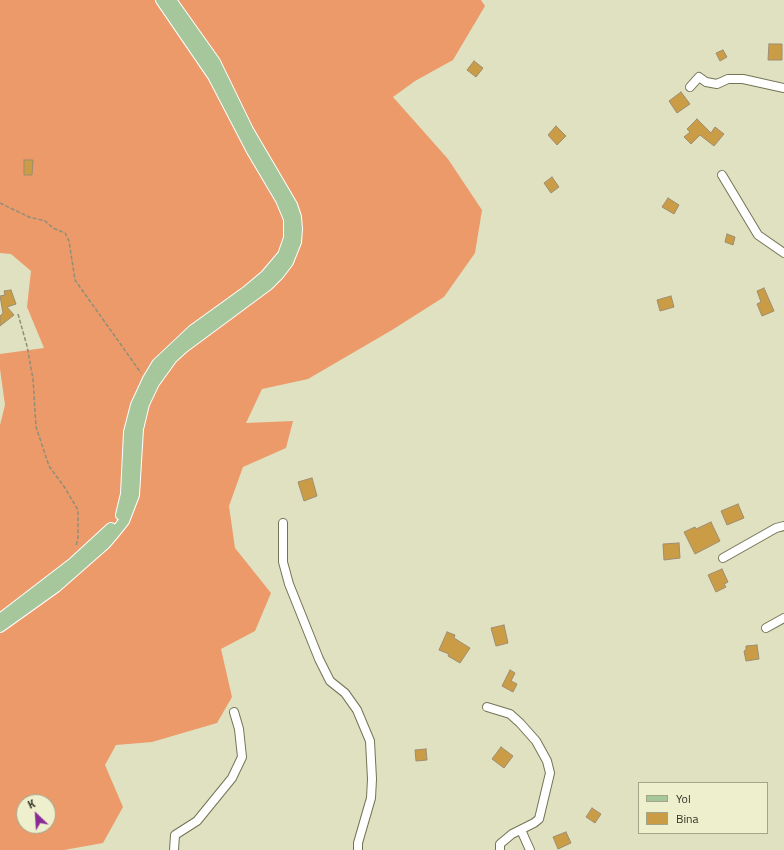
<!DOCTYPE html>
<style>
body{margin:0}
#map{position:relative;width:784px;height:850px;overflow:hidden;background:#e0e1c1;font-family:"Titillium Web",sans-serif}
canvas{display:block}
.legend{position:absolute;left:638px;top:782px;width:130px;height:52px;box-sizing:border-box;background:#edefcd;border:1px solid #a3a48a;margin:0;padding:5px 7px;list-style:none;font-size:12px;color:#333326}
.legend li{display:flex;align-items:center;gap:8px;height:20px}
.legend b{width:20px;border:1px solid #a3a48a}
.north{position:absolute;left:16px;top:794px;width:40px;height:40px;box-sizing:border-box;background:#edefcd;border:1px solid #a3a48a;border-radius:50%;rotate:335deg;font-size:11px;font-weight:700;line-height:16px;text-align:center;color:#333326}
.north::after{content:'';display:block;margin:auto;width:14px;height:18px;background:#892b95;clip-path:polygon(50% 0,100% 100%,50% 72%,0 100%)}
</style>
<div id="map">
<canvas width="784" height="850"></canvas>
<ul class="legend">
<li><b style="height:5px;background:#a6c69c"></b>Yol</li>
<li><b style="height:11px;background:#cb9c46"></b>Bina</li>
</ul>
<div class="north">K</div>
</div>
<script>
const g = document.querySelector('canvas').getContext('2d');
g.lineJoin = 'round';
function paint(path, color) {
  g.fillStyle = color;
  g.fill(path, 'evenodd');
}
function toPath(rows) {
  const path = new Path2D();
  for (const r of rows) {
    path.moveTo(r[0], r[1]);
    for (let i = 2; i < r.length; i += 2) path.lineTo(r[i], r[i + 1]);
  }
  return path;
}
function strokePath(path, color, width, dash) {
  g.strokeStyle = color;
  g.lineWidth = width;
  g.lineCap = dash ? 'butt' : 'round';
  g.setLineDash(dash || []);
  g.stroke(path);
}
const forest = toPath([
 [0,0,481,0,485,6,453,60,415,81,393,97,448,159,482,210,475,253,444,297,392,330,308,379,262,389,246,423,293,421,286,448,243,467,229,506,235,548,271,593,255,631,221,649,232,697,217,723,152,742,116,745,105,765,123,807,103,843,64,850,0,850,0,425,5,405,0,369,0,354,44,348,27,307,31,271,11,254,0,253],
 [24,802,48,802,48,826,24,826]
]);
const building = toPath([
 [769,44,782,44,782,60,768,60,769,44],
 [723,50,727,57,720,61,716,53,723,50],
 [474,61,483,68,476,77,467,70,474,61],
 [681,92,690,104,677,113,669,101,681,92],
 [697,119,711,133,715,127,724,134,714,146,700,135,691,144,684,137,690,132,687,129,697,119],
 [556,126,566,136,557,145,548,135,556,126],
 [24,160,33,160,32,175,24,175,24,160],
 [552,177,559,187,551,193,544,183,552,177],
 [668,198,679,205,674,214,662,207,668,198],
 [727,234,735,237,733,245,725,242,727,234],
 [764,288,774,311,762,316,757,304,761,302,757,291,764,288],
 [11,290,16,304,7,307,14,315,0,326,0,316,3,313,0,296,5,295,4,291,11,290],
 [671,296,674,307,660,311,657,300,671,296],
 [312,478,317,496,304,501,298,482,312,478],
 [738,504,744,518,727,525,721,511,738,504],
 [711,522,720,541,695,554,684,532,695,527,696,529,711,522],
 [679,543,680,558,664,560,663,544,679,543],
 [722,569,728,582,724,584,726,587,716,592,708,575,722,569],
 [504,625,508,643,496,646,491,628,504,625],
 [447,632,455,635,454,638,470,648,460,663,448,656,449,654,439,650,447,632],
 [757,645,759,659,746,661,744,651,746,650,746,646,757,645],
 [510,670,515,673,511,681,517,684,513,692,502,686,510,670],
 [501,747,513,756,504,768,492,759,501,747],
 [426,749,427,760,416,761,415,750,426,749],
 [592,808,601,814,595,823,586,817,592,808],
 [566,832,571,843,558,849,553,837,566,832]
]);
const path = toPath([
 [0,203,29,217,45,221,53,228,65,233,69,241,75,280,141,373],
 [18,314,27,346,33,379,36,427,49,466,65,488,78,510,78,537,76,547]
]);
const minor = toPath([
 [690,87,699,77,706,82,717,84,728,79,743,79,784,88],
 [722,175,758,235,784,253],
 [283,523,283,562,289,584,319,659,330,681,345,693,357,710,370,741,372,779,371,798,358,843,358,850],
 [723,558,776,528,784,526],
 [766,628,784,618],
 [487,707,510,714,520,723,536,741,547,761,550,773,539,819,534,823,512,834,500,844,500,850],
 [521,830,530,850],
 [174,850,175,835,197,821,232,778,242,757,239,729,234,712]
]);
const major = toPath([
 [121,515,126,494,129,432,136,405,148,379,157,364,193,330,247,291,266,275,283,255,289,238,289,219,281,200,252,151,213,76,161,0],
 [0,619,73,563,111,528],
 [0,627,56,587,105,544,116,531,124,521,134,495,138,429,144,404,154,383,172,358,183,348,268,285,279,274,288,262,296,242,297,229,296,217,292,205,248,130,215,62,171,0]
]);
paint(forest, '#ec9a6a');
paint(building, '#cb9c46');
strokePath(building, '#9d8d71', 1);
strokePath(minor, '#737456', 10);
strokePath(major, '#fff', 12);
strokePath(path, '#8e8f78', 1.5, [4, 2]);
strokePath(minor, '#fff', 8);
strokePath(major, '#a6c69c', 10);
</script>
